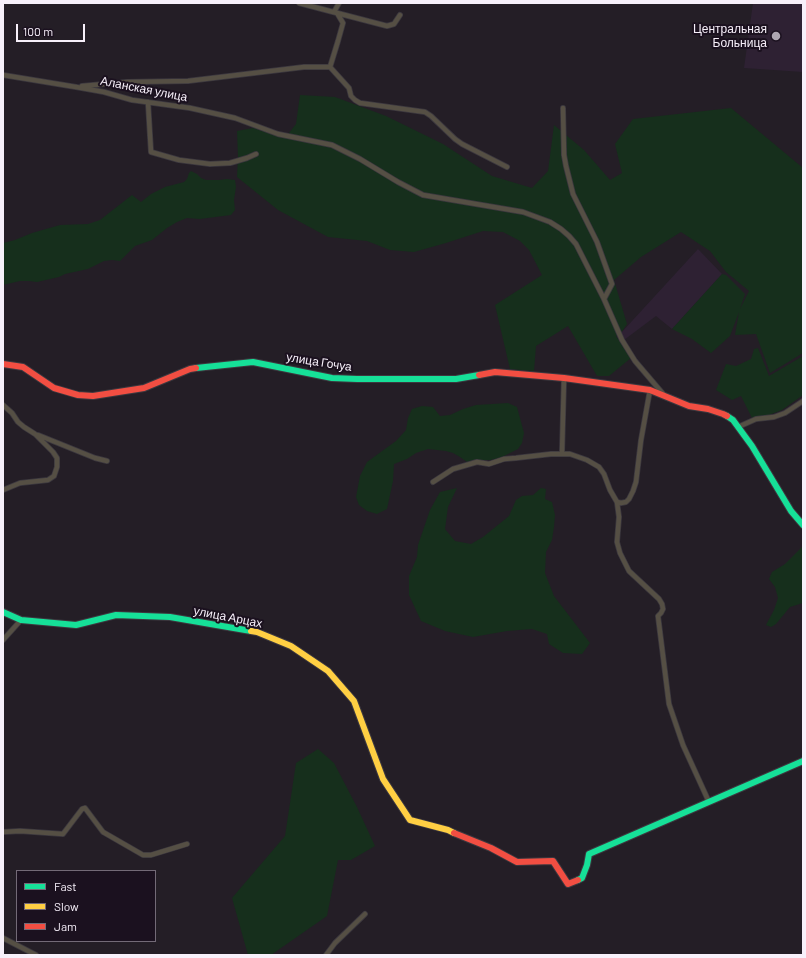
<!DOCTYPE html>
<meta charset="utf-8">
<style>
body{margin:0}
#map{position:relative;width:806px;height:958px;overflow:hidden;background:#241e26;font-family:Barlow,sans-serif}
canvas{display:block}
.frame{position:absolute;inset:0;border:4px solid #f7f0fa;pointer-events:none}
.legend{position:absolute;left:16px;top:870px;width:140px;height:72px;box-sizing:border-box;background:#1b111f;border:1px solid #736a77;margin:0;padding:5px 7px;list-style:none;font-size:12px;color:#f7f0fa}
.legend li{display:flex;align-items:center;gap:8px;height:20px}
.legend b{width:20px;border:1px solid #736a77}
.scale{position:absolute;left:16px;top:24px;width:69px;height:18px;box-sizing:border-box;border:2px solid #f7f0fa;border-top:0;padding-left:5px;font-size:12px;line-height:14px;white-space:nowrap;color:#f7f0fa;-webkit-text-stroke:3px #1b111f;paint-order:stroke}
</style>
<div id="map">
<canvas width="806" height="958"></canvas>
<div class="frame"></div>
<ul class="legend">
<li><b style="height:5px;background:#16e098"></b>Fast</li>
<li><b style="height:5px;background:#ffcf43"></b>Slow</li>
<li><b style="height:5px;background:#f24e42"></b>Jam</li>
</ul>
<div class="scale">100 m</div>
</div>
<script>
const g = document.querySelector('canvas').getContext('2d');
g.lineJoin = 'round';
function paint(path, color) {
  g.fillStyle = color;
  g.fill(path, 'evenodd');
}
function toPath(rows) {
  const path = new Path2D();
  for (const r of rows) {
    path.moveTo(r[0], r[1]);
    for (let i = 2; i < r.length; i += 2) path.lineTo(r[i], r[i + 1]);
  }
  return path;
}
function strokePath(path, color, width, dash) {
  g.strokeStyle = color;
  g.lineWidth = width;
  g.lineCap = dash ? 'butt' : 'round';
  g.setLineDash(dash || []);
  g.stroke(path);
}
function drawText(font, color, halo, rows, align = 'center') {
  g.font = font + ' Barlow,sans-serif';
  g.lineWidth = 4;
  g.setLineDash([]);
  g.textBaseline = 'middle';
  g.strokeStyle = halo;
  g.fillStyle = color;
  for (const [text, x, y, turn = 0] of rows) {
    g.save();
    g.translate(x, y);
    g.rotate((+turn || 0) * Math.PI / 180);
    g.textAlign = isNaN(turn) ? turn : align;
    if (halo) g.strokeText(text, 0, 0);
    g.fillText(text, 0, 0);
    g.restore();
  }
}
const built = toPath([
 [753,3,803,3,803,72,744,68],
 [698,249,722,274,672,329,656,316,624,340,621,333]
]);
const green = toPath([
 [300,95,335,97,386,116,443,144,492,176,532,188,548,171,554,125,584,150,610,180,622,173,615,144,633,119,731,108,803,168,803,353,770,373,756,334,735,335,739,312,730,336,711,353,692,339,672,329,722,274,726,275,745,294,740,309,749,291,726,272,710,251,681,232,641,257,614,280,627,324,621,333,616,336,631,358,609,376,597,376,568,326,536,346,534,371,510,369,495,305,542,275,529,250,520,241,503,232,483,231,446,243,414,252,390,250,367,241,328,237,278,210,237,177,238,157,237,131,253,128,285,138,296,124],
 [191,171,197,174,201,178,206,180,219,180,227,179,235,180,236,187,234,200,235,210,231,215,200,219,187,218,177,222,167,228,152,240,135,246,120,261,112,260,104,261,88,269,65,274,59,277,37,282,29,281,20,281,3,285,3,243,15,240,32,233,60,225,88,224,100,220,132,195,141,202,151,194,165,187,184,182,187,179,189,173],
 [758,348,769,376,803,356,803,395,782,410,766,416,752,418,741,396,732,400,716,390,726,364,736,366,751,359,754,349],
 [508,403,517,407,524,433,522,443,518,449,500,458,490,460,474,460,467,462,460,457,453,453,446,451,428,449,416,453,407,459,394,464,393,481,387,509,377,514,367,511,359,505,356,497,360,476,367,462,396,441,406,430,408,418,412,409,422,406,433,407,440,416,450,415,463,409,476,405],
 [457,488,448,507,445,529,455,541,471,544,483,537,509,516,516,500,522,496,533,495,541,488,546,489,545,499,552,502,555,515,554,527,552,540,546,552,545,573,554,596,590,643,582,654,563,653,549,644,547,634,532,629,507,631,473,637,445,631,421,621,409,595,409,576,417,557,418,545,430,510,440,492],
 [803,546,803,603,790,607,776,624,771,627,766,625,774,610,778,598,775,587,769,579,772,572,785,564],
 [318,749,334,763,357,807,375,846,351,860,338,860,327,916,271,955,248,955,232,898,285,836,296,763]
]);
const street = toPath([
 [299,3,337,13,343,23,338,41,330,67],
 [334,12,339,3],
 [337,13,387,26,394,24,400,15],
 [3,75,76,87,104,92,132,100,190,108,235,118,278,134,332,145,360,159,398,182,423,195,523,212,550,222,561,229,569,236,576,244,604,299,622,340,635,361,664,395],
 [82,86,127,82,188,81,304,67,330,67,349,88,351,96,355,100,360,103,425,112,431,116,455,139,462,144,507,167],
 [148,102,151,152,179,160,210,164,230,163,247,158,256,154],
 [563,108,564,155,566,166,573,194,597,242,612,284,604,299],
 [3,405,12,413,18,422,24,427,35,434,53,452,57,458,57,467,54,476,48,480,20,483,3,490],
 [738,427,756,419,774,417,785,413,803,401],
 [38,435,95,458,107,461],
 [562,453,564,378],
 [433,482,453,469,477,462,489,464,504,459,516,458,551,454,570,454,587,460,599,467,604,474,610,490,617,502,621,503,626,502,629,499,633,491,636,482,641,440,650,390],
 [617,502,619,517,617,542,620,553,629,571,659,599,662,604,663,609,661,613,658,616,669,704,683,745,709,802],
 [3,640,21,620],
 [3,832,20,831,63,834,82,809,85,808,103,832,143,855,151,855,187,844],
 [3,938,36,955],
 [326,955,335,943,365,914]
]);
const fast = toPath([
 [196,368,253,362,332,378,357,379,456,379,479,375],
 [727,416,733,420,752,446,791,511,803,525],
 [3,612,21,620,76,625,116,615,170,617,251,631],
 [578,880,582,878,587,865,589,854,803,761]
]);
const slow = toPath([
 [251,631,257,632,291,646,328,671,354,701,383,779,410,820,448,830,454,833]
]);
const jam = toPath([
 [3,364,23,367,54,388,78,395,93,396,144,388,190,369,196,368],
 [479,375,495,372,564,378,650,390,689,406,708,409,723,414,727,416],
 [454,833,491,848,517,862,553,861,568,884,578,880]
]);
const markers = [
 [776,36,5,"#ada6b0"]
];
const poiNames = [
 ["Центральная",767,29],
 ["Больница",767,43]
];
const streetNames = [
 ["Аланская улица",144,89,11],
 ["улица Гочуа",319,362,9],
 ["улица Арцах",228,617,11]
];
paint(built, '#2e2133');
paint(green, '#162f1c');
strokePath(street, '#3c383f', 6);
strokePath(fast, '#3c383f', 8);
strokePath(slow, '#3c383f', 8);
strokePath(jam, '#3c383f', 8);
strokePath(street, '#554f44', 4.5);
strokePath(fast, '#16e098', 6);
strokePath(slow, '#ffcf43', 6);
strokePath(jam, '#f24e42', 6);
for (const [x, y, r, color] of markers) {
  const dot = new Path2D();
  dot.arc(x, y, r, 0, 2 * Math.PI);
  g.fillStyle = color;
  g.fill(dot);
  strokePath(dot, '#1b111f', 1.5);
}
drawText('12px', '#f7f0fa', '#1b111f', poiNames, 'right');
drawText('12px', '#f7f0fa', '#1b111f', streetNames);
</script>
